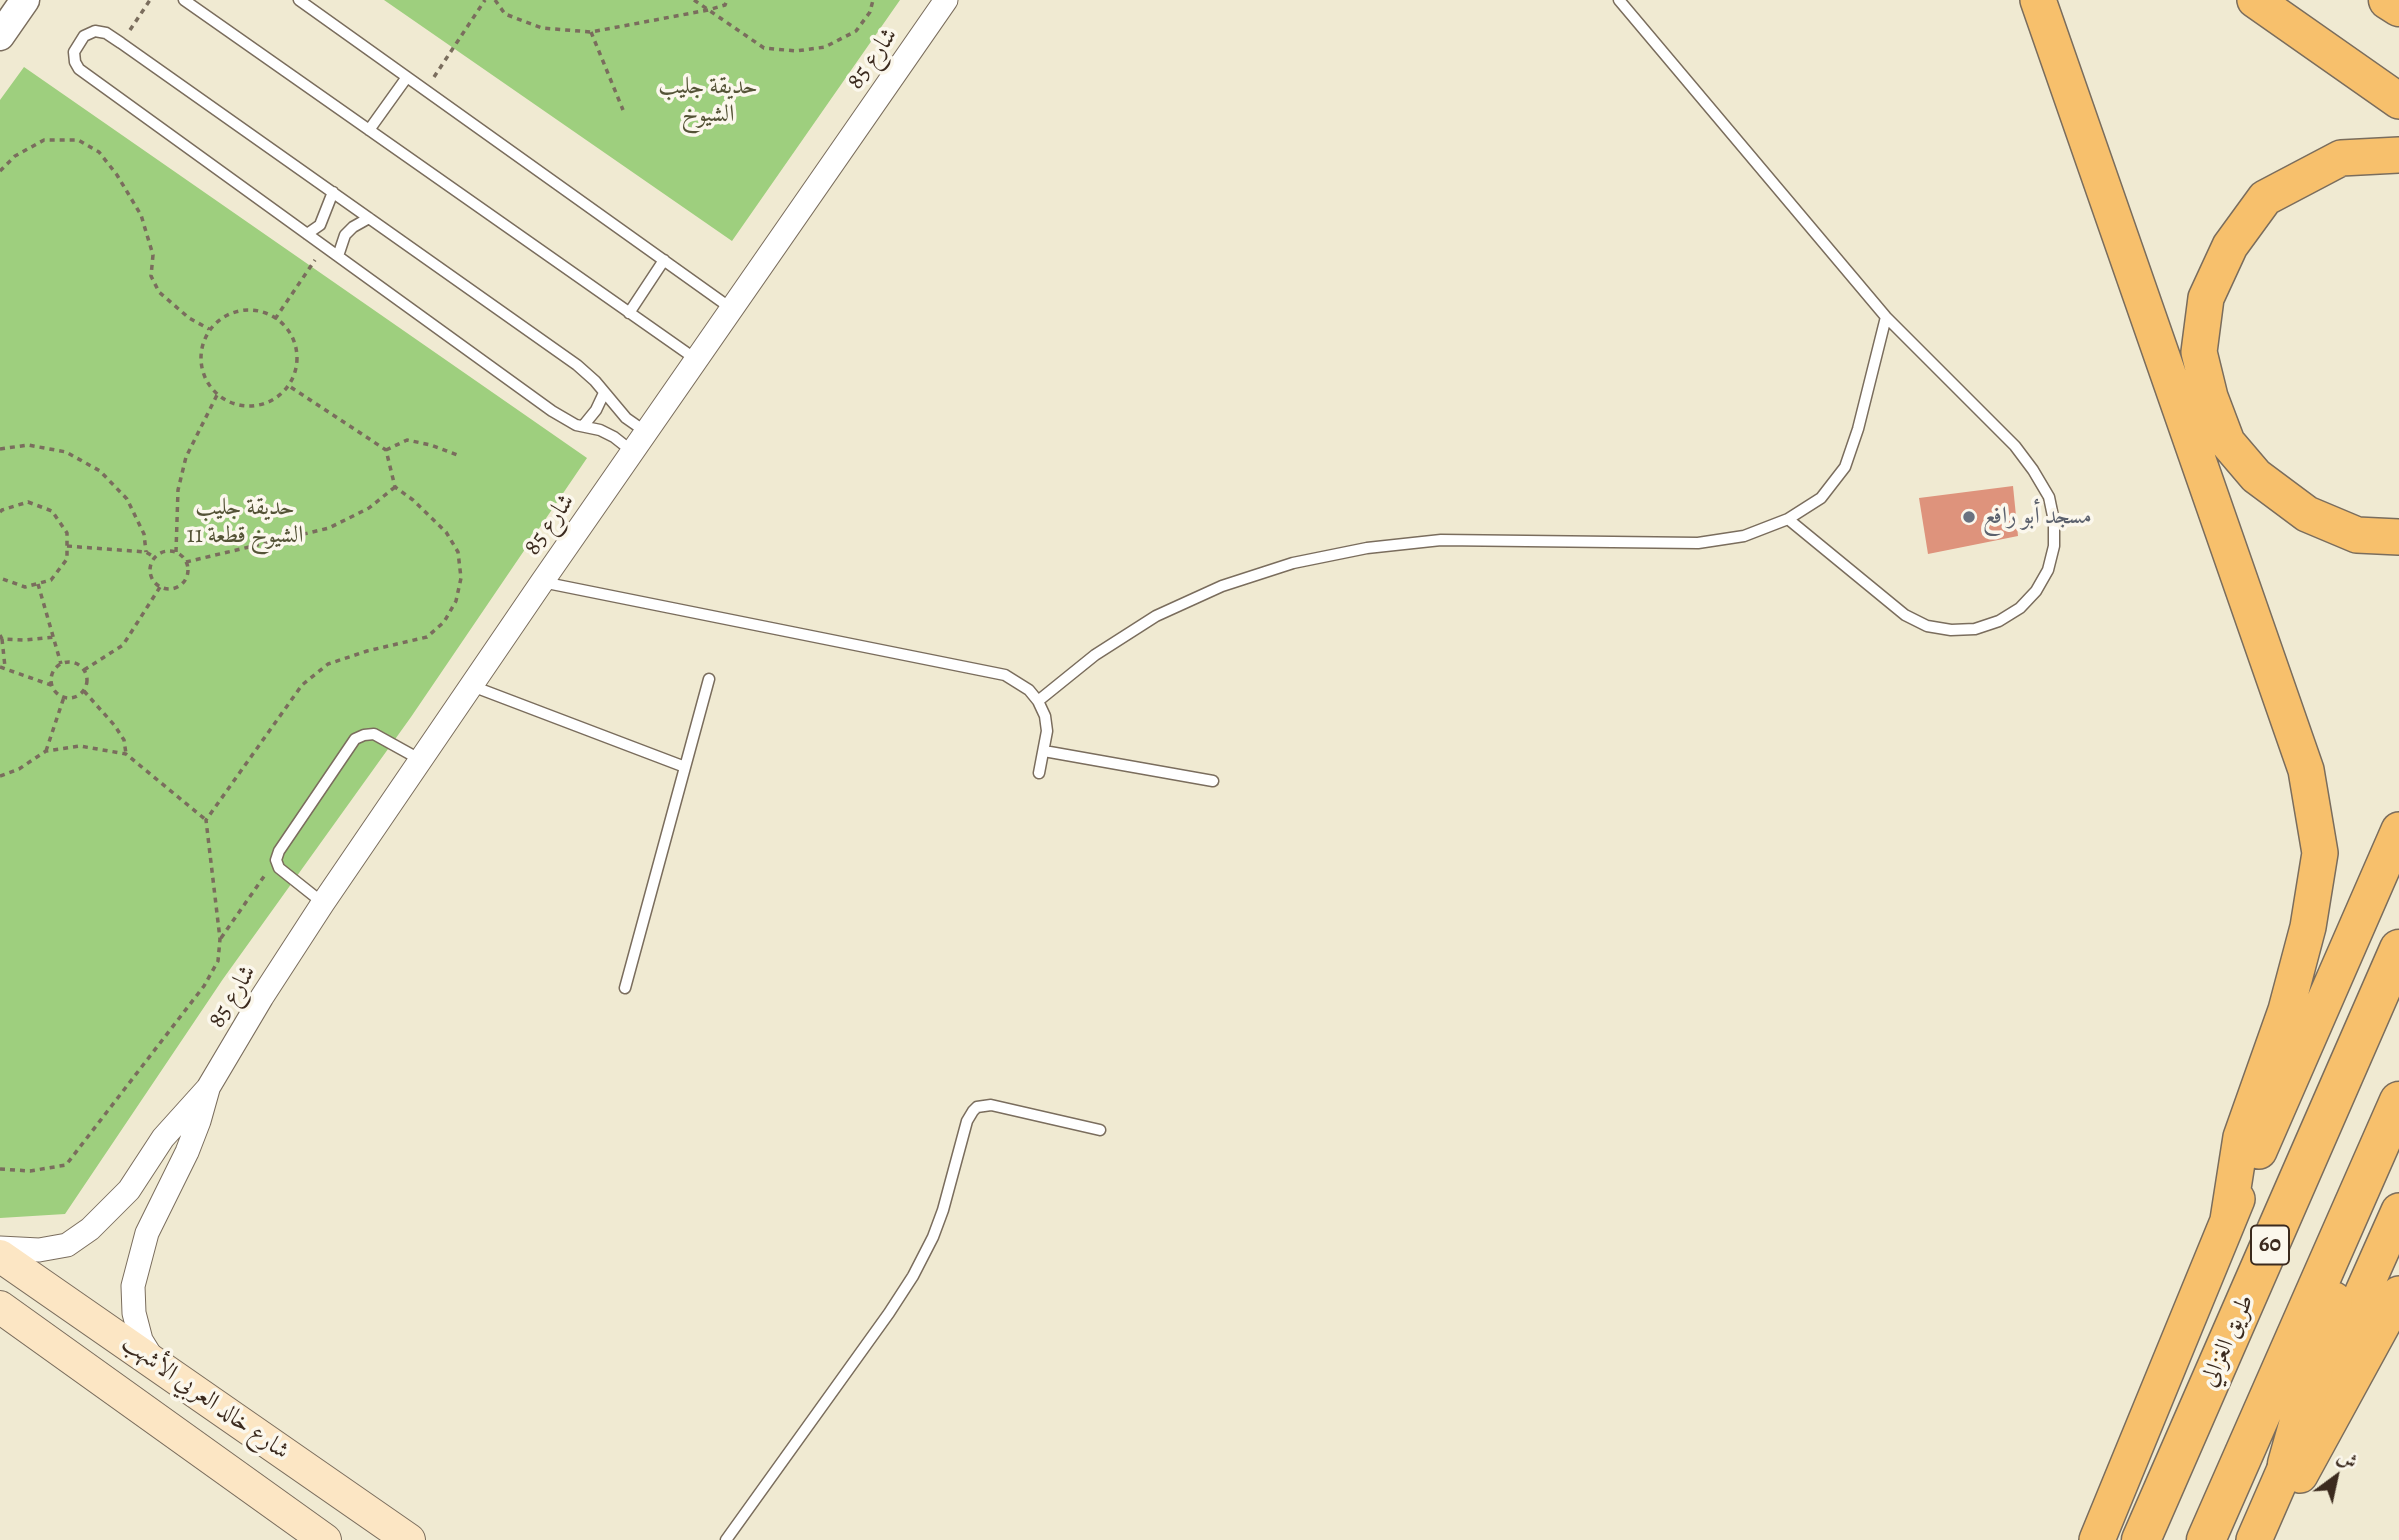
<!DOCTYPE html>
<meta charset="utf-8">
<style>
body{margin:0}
#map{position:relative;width:2399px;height:1540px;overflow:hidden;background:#f0ead2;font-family:Alegreya,Amiri,serif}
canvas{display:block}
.north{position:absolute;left:2301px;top:1442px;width:70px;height:70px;-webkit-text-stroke:5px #fbf7ec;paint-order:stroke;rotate:33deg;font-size:19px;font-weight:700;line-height:28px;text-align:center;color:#3b2a1e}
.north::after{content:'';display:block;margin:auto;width:24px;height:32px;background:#3b2a1e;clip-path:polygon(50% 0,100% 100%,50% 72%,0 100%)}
</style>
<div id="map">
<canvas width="2399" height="1540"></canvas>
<div class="north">ش</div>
</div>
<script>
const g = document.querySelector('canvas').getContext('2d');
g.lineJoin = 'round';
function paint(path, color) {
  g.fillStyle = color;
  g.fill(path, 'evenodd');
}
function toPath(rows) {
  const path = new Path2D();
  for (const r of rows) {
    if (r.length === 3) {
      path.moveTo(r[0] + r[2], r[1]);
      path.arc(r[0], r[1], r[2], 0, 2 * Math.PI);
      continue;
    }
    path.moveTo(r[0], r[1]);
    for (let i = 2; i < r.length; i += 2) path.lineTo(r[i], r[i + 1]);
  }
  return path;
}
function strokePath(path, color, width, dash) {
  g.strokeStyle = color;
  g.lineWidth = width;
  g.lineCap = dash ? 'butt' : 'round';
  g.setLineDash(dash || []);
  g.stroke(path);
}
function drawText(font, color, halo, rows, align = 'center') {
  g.font = font + ' Alegreya,Amiri,serif';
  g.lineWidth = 7;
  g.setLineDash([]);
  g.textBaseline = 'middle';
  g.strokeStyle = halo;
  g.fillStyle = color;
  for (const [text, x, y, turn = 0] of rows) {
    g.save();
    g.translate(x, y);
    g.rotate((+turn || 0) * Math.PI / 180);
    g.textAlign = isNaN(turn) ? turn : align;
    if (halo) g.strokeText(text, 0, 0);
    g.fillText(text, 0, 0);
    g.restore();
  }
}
const green = toPath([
 [384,0,900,0,732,241],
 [24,67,587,458,411,717,223,979,65,1214,0,1218,0,100]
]);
const building = toPath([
 [2013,486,2018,536,1928,554,1919,498]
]);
const path = toPath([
 [495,0,505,14,542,28,591,32,708,10,725,5,727,0],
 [694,0,764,48,796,51,825,47,856,31,870,12,873,0],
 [130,30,150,0],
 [591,32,623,110],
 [434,77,485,0],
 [0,171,15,156,44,140,78,140,99,152,117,175,141,215,153,255,151,276,159,292,189,318,209,329],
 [249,358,48],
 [275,319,315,260],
 [0,449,28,445,66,452,100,471,127,499,144,534,146,552],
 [386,450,407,440,431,445,460,456],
 [0,512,2,510,28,502,52,511,67,533,67,559,51,580,25,587,0,578],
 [67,546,146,552,154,557],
 [169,570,19],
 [176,552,178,490,186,457,218,393],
 [186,562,329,528,369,508,395,487],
 [38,584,61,664],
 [0,635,2,639,25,640,54,637],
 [2,639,5,667],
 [69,680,18],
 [0,667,51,685],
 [84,670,123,645,160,587],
 [84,691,115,726,124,740,126,754],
 [46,751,64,697],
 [0,776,19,769,46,751,80,746,126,754,206,820],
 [221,938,265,875],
 [0,1169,30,1171,66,1165,204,986,218,961,220,939,206,820,302,685,328,664,367,651,427,637,444,622,456,601,461,578,458,552,446,532,413,500,395,487,386,450,289,386]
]);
const service = toPath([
 [184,0,697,360],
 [299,0,732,309],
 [1619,0,1886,317,2015,446,2033,470,2049,497,2054,521,2054,546,2048,570,2036,591,2020,608,1999,621,1975,629,1951,630,1927,626,1905,615,1788,519],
 [369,130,407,77],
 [307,234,320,225,333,192],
 [338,256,345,235,353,227,369,218],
 [629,313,664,260],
 [583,426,596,410,604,393],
 [633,452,614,437,600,430,576,425,552,411,79,69,75,62,74,52,84,36,95,31,106,33,121,43,577,365,595,381,626,418,646,432],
 [542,582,1005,675,1029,690,1038,701,1045,716,1047,731,1039,773],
 [472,686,685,767],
 [1038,701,1095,655,1156,616,1222,586,1293,563,1367,548,1441,540,1698,543,1744,536,1788,519,1821,498,1845,467,1858,429,1886,317],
 [1044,751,1213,781],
 [323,903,279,868,276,860,279,851,355,739,364,735,374,734,421,760],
 [625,988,709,679],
 [726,1540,889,1313,913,1276,933,1237,943,1210,967,1121,973,1111,977,1107,991,1105,1100,1130]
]);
const minor = toPath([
 [0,1248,39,1250,67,1245,90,1229,129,1190,163,1138,208,1088,262,997,323,903,542,582,946,0],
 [154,1361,141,1340,134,1313,133,1286,147,1233,187,1152,199,1121,208,1089]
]);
const tertiary = toPath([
 [0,36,25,0]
]);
const secondary = toPath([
 [0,1256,409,1540],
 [0,1307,325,1540]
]);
const primary = toPath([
 [2038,0,2306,770,2320,853,2308,927,2286,1010,2241,1137,2228,1220],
 [2255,0,2399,101],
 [2399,155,2341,158,2265,198,2230,246,2206,298,2199,352,2210,397,2227,442,2256,476,2307,514,2357,535,2399,537],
 [2259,1151,2399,830],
 [2322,1384,2399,1211],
 [2300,1475,2399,1294],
 [2097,1540,2237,1199],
 [2254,1540,2298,1439]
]);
const motorway = toPath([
 [2388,0,2399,7],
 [2287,1464,2333,1301],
 [2141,1540,2399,949],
 [2206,1540,2399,1101]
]);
const markers = [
 [1969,517,7,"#6b7280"]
];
const shields = [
 [2270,1245,38]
];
const shieldNames = [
 ["60",2270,1245]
];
const streetNames = [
 ["شارع 85",873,59,-55],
 ["شارع 85",550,525,-55],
 ["شارع 85",233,997,-59],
 ["طريق الغزالي",2228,1341,-66],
 ["شارع خالد العربي الأشهب",205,1398,35]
];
const parkNames = [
 ["حديقة جليب",708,87],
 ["الشيوخ",708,115],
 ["حديقة جليب",245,508],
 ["الشيوخ قطعة 11",245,536]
];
const worshipNames = [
 ["مسجد أبو رافع",1983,517]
];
paint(green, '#9ecf7e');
paint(building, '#de937c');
strokePath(service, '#7a6d5d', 13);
strokePath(minor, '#7a6d5d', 25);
strokePath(tertiary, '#7a6d5d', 31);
strokePath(secondary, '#7a6d5d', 34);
strokePath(primary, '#7a6d5d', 38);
strokePath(motorway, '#7a6d5d', 41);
strokePath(path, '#7a6d5d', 3.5, [5, 5]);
strokePath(service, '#fff', 10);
strokePath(minor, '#fff', 23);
strokePath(tertiary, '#fff', 28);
strokePath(secondary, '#fce6c4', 32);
strokePath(primary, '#f7c06c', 35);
strokePath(motorway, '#f7c06c', 38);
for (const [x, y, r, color] of markers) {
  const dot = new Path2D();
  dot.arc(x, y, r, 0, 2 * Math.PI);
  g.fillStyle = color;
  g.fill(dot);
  strokePath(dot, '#fbf7ec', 2.5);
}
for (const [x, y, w] of shields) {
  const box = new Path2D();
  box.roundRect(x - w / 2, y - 19.5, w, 39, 5);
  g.fillStyle = '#fbf7ec';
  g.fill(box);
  strokePath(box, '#3b2a1e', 2);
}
drawText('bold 23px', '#3b2a1e', null, shieldNames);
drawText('24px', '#3b2a1e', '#fbf7ec', streetNames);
drawText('24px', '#545336', '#fbf7ec', parkNames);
drawText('24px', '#5b616d', '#fbf7ec', worshipNames, 'left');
</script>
